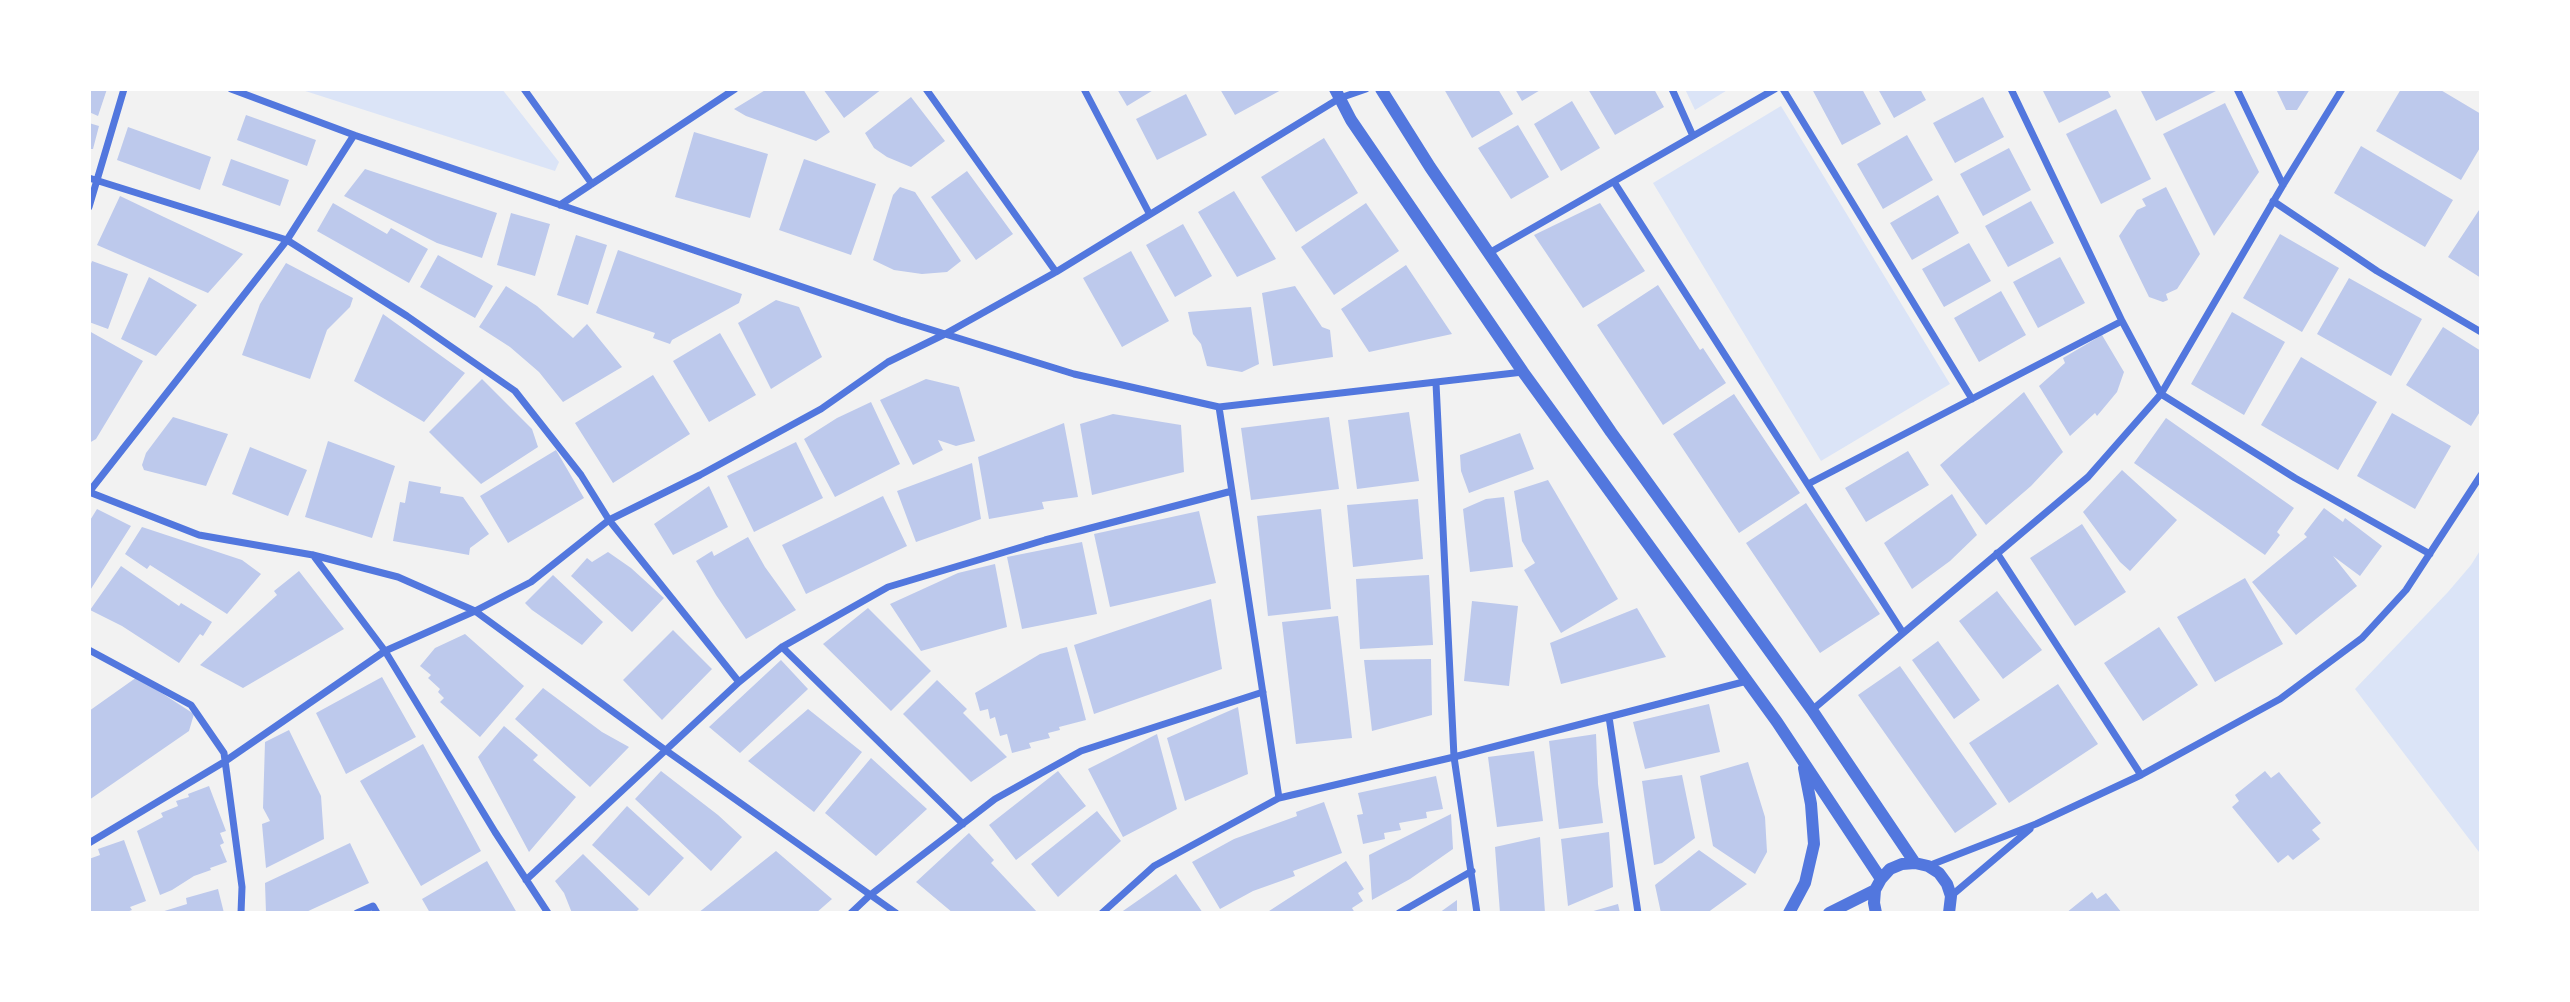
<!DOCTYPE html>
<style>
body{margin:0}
#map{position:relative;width:2570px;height:1002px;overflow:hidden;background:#f2f2f2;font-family:"Golos Text",sans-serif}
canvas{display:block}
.frame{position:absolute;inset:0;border:91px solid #fff;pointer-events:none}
</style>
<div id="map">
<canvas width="2570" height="1002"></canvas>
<div class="frame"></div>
</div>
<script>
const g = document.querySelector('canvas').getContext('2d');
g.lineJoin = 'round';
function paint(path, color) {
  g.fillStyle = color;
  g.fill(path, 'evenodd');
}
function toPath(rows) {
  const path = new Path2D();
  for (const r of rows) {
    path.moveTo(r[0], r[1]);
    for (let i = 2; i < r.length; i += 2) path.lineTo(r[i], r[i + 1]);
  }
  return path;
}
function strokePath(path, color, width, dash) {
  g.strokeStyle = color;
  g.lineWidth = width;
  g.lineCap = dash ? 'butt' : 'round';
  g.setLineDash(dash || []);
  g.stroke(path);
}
const green = toPath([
 [299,89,502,89,559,162,555,171],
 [1685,89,1729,89,1695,110],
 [1781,106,1950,384,1821,461,1653,183],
 [2481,549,2481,850,2479,852,2355,689,2448,592,2471,565]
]);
const building = toPath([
 [89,89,107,89,98,116,89,112],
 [767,89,803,89,830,132,816,141,746,116,734,109],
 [823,89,882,89,844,118],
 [1117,89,1155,89,1127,106],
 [1220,89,1283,89,1235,115],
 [1444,89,1498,89,1513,114,1472,138],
 [1515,89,1542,89,1522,101],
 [1588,89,1654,89,1664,107,1615,135],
 [1812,89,1862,89,1881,124,1842,145],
 [1878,89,1920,89,1926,100,1894,118],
 [2042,89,2107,89,2111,97,2059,123],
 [2140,89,2220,89,2156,121],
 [2276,89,2310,89,2297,110,2286,110],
 [2401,89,2439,89,2481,114,2481,146,2461,180,2376,131],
 [1186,94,1207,135,1157,160,1136,119],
 [911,97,945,141,911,167,887,157,874,148,865,133],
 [1983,97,2004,137,1955,163,1933,123],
 [1572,101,1600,148,1561,171,1534,124],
 [2225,103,2259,172,2214,236,2163,134],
 [2116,109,2151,179,2101,204,2066,134],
 [246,115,316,140,307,166,237,140],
 [89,123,99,126,93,149,89,149],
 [1518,125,1549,177,1511,199,1478,148],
 [128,127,211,157,200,190,117,160],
 [694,132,768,154,750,218,675,197],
 [1907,135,1933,180,1883,209,1857,164],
 [1324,138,1358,193,1296,232,1261,177],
 [2361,146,2453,200,2425,247,2334,193],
 [2009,148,2031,190,1983,216,1960,174],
 [231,159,289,180,280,206,222,185],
 [804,159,876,184,851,255,779,230],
 [365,169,497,213,482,258,437,243,344,196],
 [967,171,1013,234,976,260,931,197],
 [900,187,915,192,961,261,947,272,922,274,894,270,873,260,893,195],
 [2166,187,2200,254,2177,289,2166,294,2168,300,2163,302,2149,297,2119,236,2137,210,2146,206,2142,199],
 [1234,191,1276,259,1237,277,1198,212],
 [1938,195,1959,233,1912,260,1890,223],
 [120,196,164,217,243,254,208,293,97,245],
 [2031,201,2054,243,2008,267,1985,226],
 [333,203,387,234,391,228,428,249,409,283,317,231],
 [1366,203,1399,251,1334,295,1301,247],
 [1600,203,1645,271,1583,308,1534,235],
 [2481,207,2481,278,2448,257],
 [511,213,550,224,535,276,497,265],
 [1183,224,1212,276,1175,297,1146,245],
 [2280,234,2339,268,2302,332,2243,298],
 [576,235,607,245,588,305,557,295],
 [1969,243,1991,281,1944,307,1922,269],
 [618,250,742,294,739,303,672,340,670,344,653,338,655,333,596,313],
 [1131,251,1169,321,1122,347,1083,278],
 [438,255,493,286,475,318,420,287],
 [2060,257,2085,303,2038,328,2013,282],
 [92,261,128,274,108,329,89,322,89,269],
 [286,263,353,298,350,307,327,330,310,379,242,355,260,304],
 [1406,265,1452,334,1369,352,1341,309],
 [149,277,197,305,156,356,121,339],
 [2349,278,2422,319,2391,376,2317,334],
 [1658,285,1700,350,1703,348,1726,383,1663,425,1597,325],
 [506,286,537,306,573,338,587,324,622,367,563,402,539,372,510,347,479,327],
 [1295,286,1322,327,1330,330,1333,357,1273,366,1262,293],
 [2001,291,2026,335,1979,362,1954,318],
 [776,300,799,307,822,357,771,389,738,323],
 [1251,307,1259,364,1242,372,1207,366,1201,344,1193,334,1188,312],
 [2232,312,2285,342,2244,415,2191,384],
 [383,314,465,373,424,422,354,381],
 [2443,327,2481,351,2481,410,2471,426,2406,385],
 [89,331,143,361,96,439,89,443],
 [720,333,756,395,709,422,673,361],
 [2102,335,2124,372,2117,392,2097,416,2095,413,2070,436,2039,386,2065,363,2063,358],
 [2301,357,2377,402,2338,470,2261,425],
 [653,375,690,434,613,483,575,423],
 [482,379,532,429,538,447,481,484,429,432],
 [926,379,959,387,975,441,956,446,938,440,943,450,913,465,880,400],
 [2024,392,2063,452,2031,486,1986,525,1940,465],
 [1734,394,1800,493,1739,533,1673,434],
 [871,402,900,464,835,497,804,439,837,418],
 [1409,412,1419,481,1357,489,1348,420],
 [2392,413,2451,446,2415,509,2357,476],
 [1113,414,1181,425,1184,472,1092,495,1080,424],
 [173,417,228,434,206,486,144,470,142,465,146,453],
 [1329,417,1339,489,1251,500,1241,428],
 [2166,418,2294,508,2277,532,2280,535,2265,555,2134,463],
 [1064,423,1078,497,1042,502,1044,509,989,519,978,457],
 [1520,433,1534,469,1469,493,1461,471,1460,455],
 [328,441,395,466,372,538,305,517],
 [796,442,823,498,754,532,727,476],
 [250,447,307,470,288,516,232,494],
 [556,450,584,498,508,543,480,496],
 [1908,451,1929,485,1866,522,1845,488],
 [972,463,981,519,916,542,897,491],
 [2122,470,2177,520,2130,571,2120,562,2083,512],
 [1548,480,1618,599,1561,633,1524,570,1535,563,1522,541,1514,491],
 [409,481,441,487,440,493,463,497,489,534,470,548,469,555,393,541,400,502,405,503],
 [709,486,728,527,673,555,654,524],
 [1952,494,1977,535,1950,561,1912,589,1884,543],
 [883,496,907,546,806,594,782,545],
 [1504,497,1513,567,1470,572,1463,509,1486,499],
 [1418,499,1423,559,1353,567,1347,505],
 [1806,503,1880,614,1820,653,1746,543],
 [2324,508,2343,522,2345,518,2382,546,2360,576,2333,556,2357,586,2296,635,2252,582,2307,537,2304,534],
 [97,509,131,526,89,592,89,522],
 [1321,509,1331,609,1268,616,1257,516],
 [1199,511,1216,583,1110,607,1094,534],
 [2082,524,2126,592,2075,626,2030,558],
 [142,527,242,560,261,574,227,614,150,565,147,569,125,554],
 [748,537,765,567,796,610,746,639,716,595,696,561,712,551,714,556],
 [1082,542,1097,614,1022,629,1007,557],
 [608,552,631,568,664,598,632,632,571,576,587,558,592,562],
 [995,564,1007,627,921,651,890,604,958,573],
 [121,566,179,606,181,603,212,622,203,636,200,634,194,642,179,663,122,626,90,610],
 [299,571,344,629,243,688,200,665,277,595,274,591],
 [553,575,603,622,582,645,532,610,525,603],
 [1429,575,1433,645,1360,649,1356,579],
 [2245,578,2283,644,2215,682,2177,617],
 [1997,591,2042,650,2003,679,1959,621],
 [1211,599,1222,669,1094,714,1074,645],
 [1472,601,1518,606,1509,686,1464,681],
 [868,608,931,671,891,711,823,644],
 [1637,608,1666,657,1561,684,1550,643],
 [1338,616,1352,738,1296,744,1282,622],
 [2159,627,2198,685,2143,721,2104,663],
 [673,630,712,669,662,720,623,680],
 [465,634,524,686,480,737,440,702,444,698,438,692,440,689,428,678,431,675,420,666,435,648],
 [1938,641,1980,700,1954,719,1912,660],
 [1067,647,1086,720,1059,727,1060,730,1048,733,1050,738,1029,743,1031,748,1012,753,1007,734,1000,736,995,717,990,719,988,709,980,711,975,693,1040,654],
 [1431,659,1432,715,1372,731,1364,660],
 [781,660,808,689,740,753,709,727],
 [1900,666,1997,804,1955,833,1858,695],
 [137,677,194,714,189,731,89,800,89,711],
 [382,677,416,737,346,774,316,713],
 [937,680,967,709,963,713,1007,757,971,782,903,714],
 [2058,684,2098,744,2009,803,1969,743],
 [543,688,602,732,629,747,590,787,515,719],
 [1709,704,1720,752,1645,769,1633,722],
 [1238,707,1248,774,1185,801,1167,738],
 [808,709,862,752,814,812,748,761],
 [504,726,538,755,533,760,576,797,529,852,478,757],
 [289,730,321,796,324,839,266,868,262,824,270,821,263,808,265,742],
 [1157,734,1177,809,1123,837,1088,769],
 [1596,734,1598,784,1603,823,1559,829,1549,741],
 [423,744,481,851,421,886,360,781],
 [1534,751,1543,821,1497,827,1488,757],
 [871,758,927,809,876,856,825,813],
 [1748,762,1765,817,1767,852,1755,874,1713,846,1700,776],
 [661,771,718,815,742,837,711,871,635,799],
 [1058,771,1086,806,1016,860,989,825],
 [2265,771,2271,778,2279,772,2321,823,2312,830,2320,839,2293,860,2288,855,2278,863,2232,807,2239,801,2235,795],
 [1682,775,1695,838,1662,863,1654,865,1642,781],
 [1436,776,1443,809,1426,812,1427,818,1399,823,1401,830,1384,833,1385,839,1363,844,1357,815,1363,814,1358,793],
 [209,786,226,831,220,833,224,843,220,845,227,862,210,868,211,870,194,876,172,890,160,895,137,831,163,817,161,813,178,806,176,801,189,797,188,794],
 [1324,802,1342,853,1293,871,1295,876,1253,891,1220,909,1192,862,1234,839,1297,816,1296,812],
 [627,806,684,858,649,896,592,845],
 [1097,811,1121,841,1058,897,1031,864],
 [1451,814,1453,849,1410,879,1372,900,1369,855],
 [1609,832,1613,887,1568,906,1561,839],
 [969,833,994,860,991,863,1038,913,953,913,916,882],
 [1540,837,1545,913,1500,913,1495,847],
 [124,840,146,901,130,907,132,910,124,913,89,913,89,859,100,855,98,849],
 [350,843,369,883,304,913,266,913,265,883],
 [1699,850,1747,884,1707,913,1661,913,1655,885],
 [776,851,832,899,816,913,698,913],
 [583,854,639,909,635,913,572,913,564,893,555,881],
 [487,861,517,913,430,913,422,899],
 [1346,861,1364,889,1358,893,1363,901,1352,908,1355,913,1266,913],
 [1176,874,1203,913,1120,913],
 [218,889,224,913,158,913,187,904,186,898],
 [2092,892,2097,899,2106,893,2122,913,2066,913],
 [1457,900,1457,913,1439,913],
 [1618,904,1620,913,1590,913,1590,912]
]);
const minor = toPath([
 [231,89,354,135,900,320,1074,374,1219,407,1523,372],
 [524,89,592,184],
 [926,89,1056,272],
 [1084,89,1149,213],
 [1672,89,1693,136],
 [1783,89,1972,399],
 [2011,89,2122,321,2161,394,2295,478,2430,554],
 [2237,89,2283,185],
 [89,178,287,240,407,316,515,391,581,475,609,520,739,682],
 [1614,182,1903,633],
 [2273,201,2377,271,2481,332],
 [560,205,735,89],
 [89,207,124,89],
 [1489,253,1775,89],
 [1436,383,1454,757,1477,913],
 [1219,407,1279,798],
 [1808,484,2122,321],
 [89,492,199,535,313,555,398,577,475,611,664,749,896,913],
 [89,492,287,240,354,135],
 [1997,553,2141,775],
 [313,555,385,651,495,832,548,913],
 [782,647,963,824],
 [89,650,191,705,224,753,242,887,241,913],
 [1812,710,2088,477,2161,394,2283,185,2342,89],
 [1609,717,1638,913],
 [89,843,224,762,385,651,475,611,531,582,609,520,700,475,821,409,888,362,945,334,1056,272,1340,98,1366,89],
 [1928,866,2036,824,2141,775,2280,699,2362,638,2406,590,2481,475],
 [526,880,739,682,782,647,888,587,1045,540,1232,491],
 [1951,896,2030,829],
 [357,913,373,906,377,913],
 [851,913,869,896,995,799,1081,751,1263,692],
 [1102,913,1154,866,1279,798,1454,757,1747,681],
 [1399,913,1472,871]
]);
const tertiary = toPath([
 [1335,89,1351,120,1523,372,1777,722,1881,879],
 [1381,89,1430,167,1611,432,1812,710,1915,863],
 [1789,913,1805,883,1814,844,1811,804,1804,768],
 [1829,913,1875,890],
 [1876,913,1874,903,1875,890,1881,879,1890,869,1902,864,1915,863,1928,866,1939,873,1947,884,1951,896,1949,913]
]);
paint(green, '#dbe4f7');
paint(building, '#bdc9ec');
strokePath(minor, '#5277de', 7);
strokePath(tertiary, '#5277de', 12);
</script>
